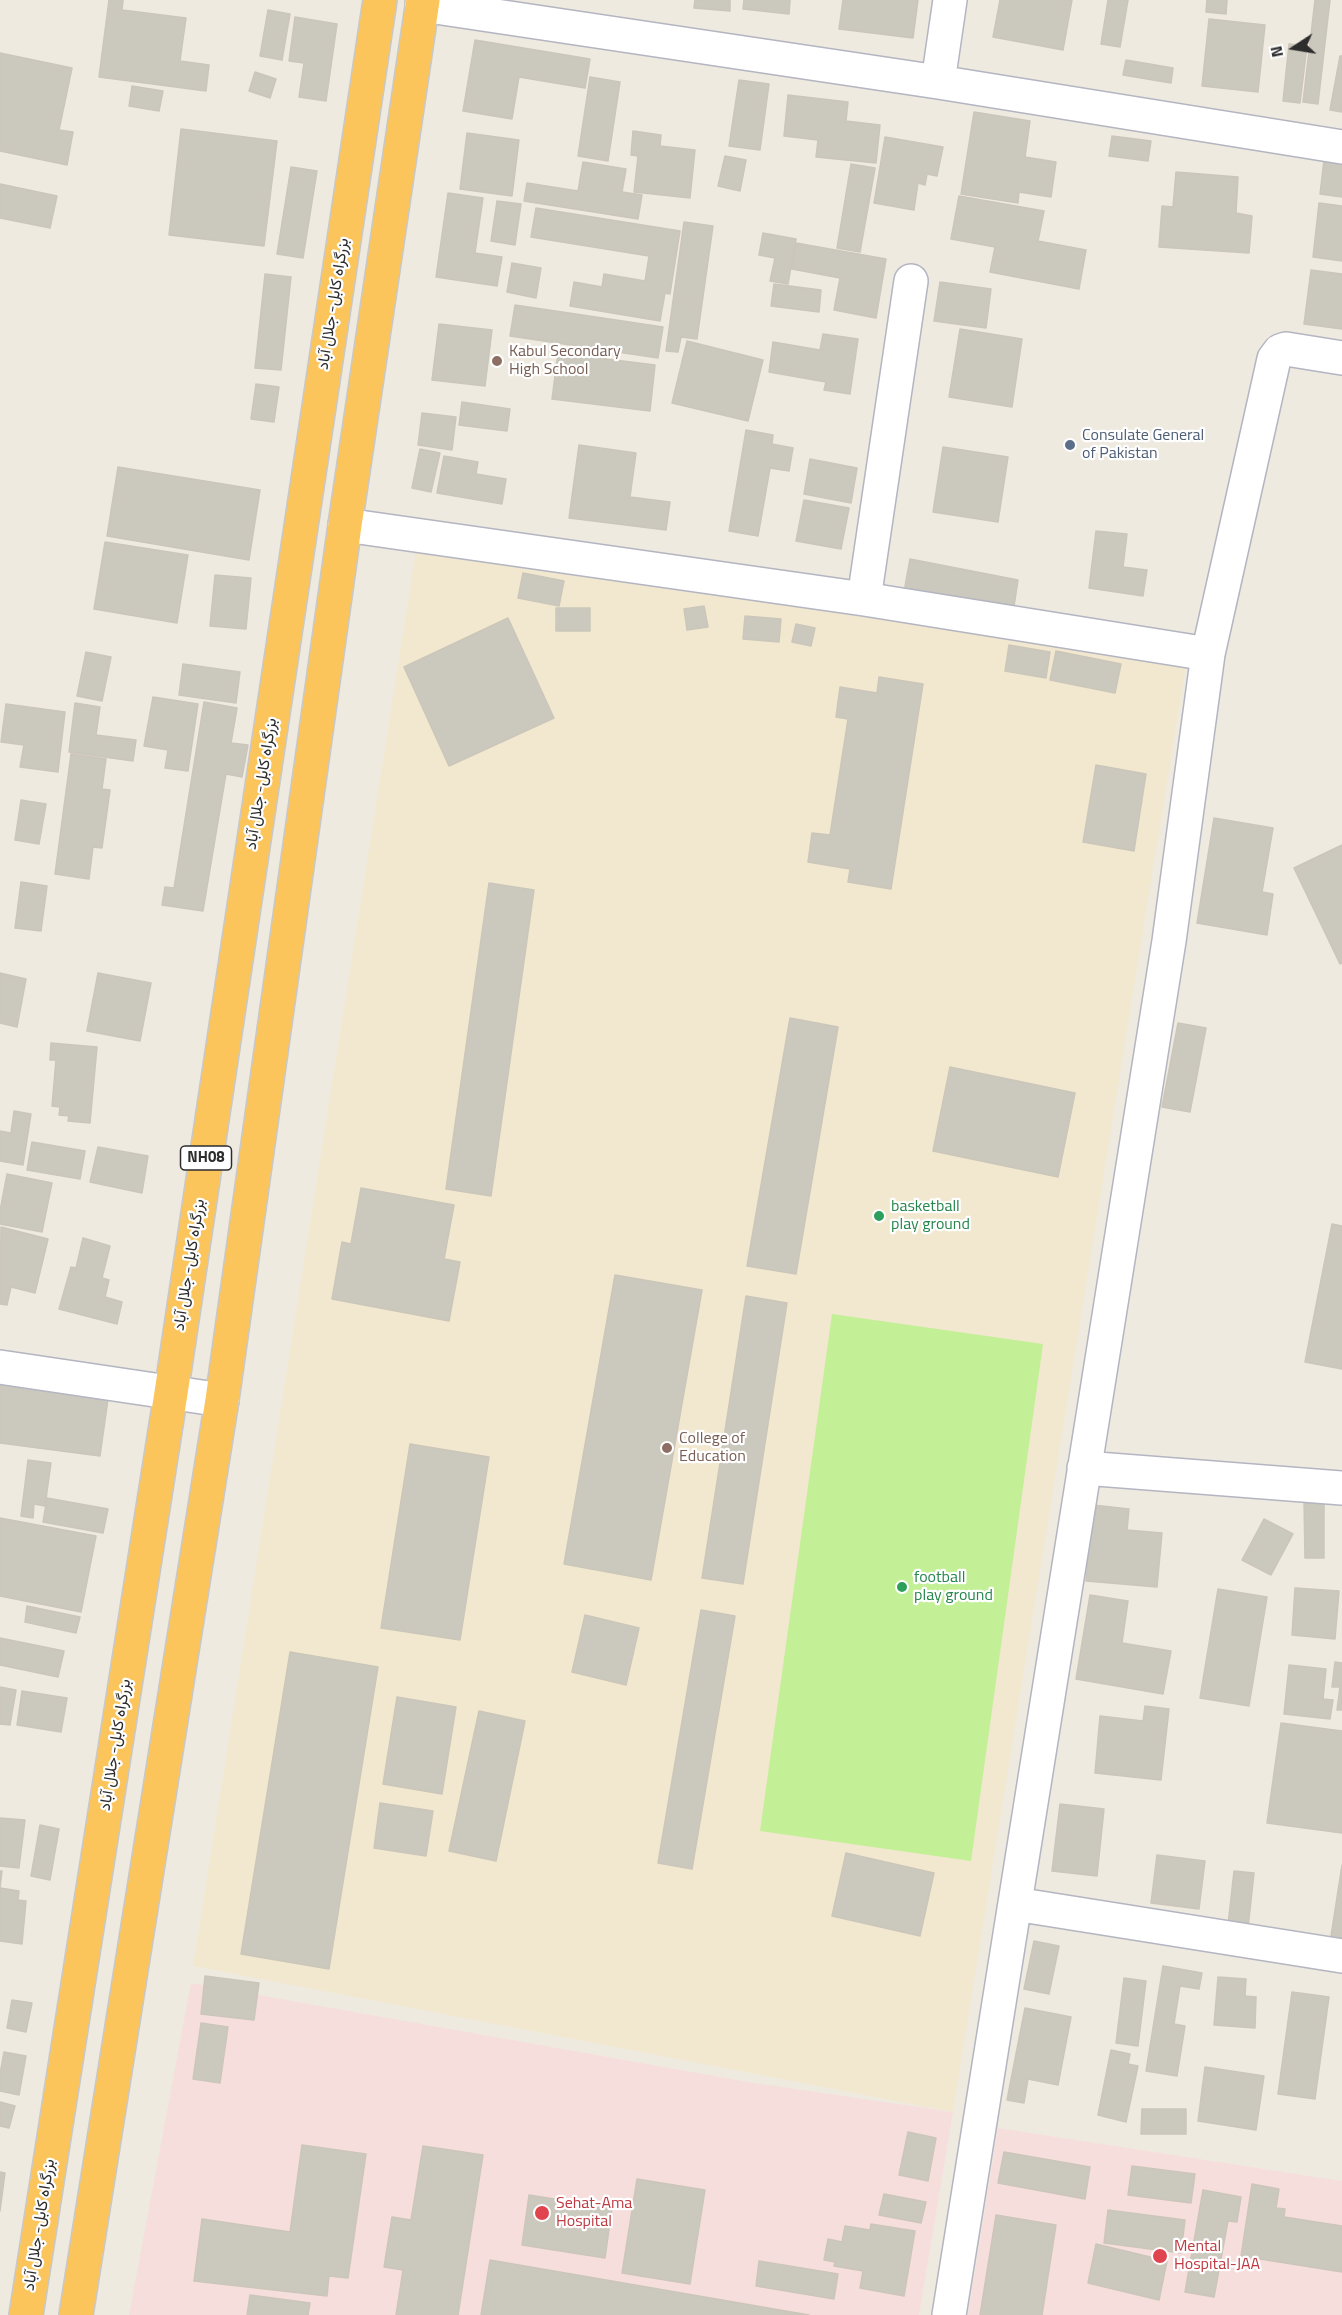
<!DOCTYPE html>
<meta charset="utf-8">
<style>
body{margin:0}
#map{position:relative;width:1342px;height:2315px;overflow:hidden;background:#efeae0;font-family:"Titillium Web",sans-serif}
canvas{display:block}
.north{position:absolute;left:1264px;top:18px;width:60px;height:60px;-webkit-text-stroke:4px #fff;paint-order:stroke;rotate:258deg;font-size:16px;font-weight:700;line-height:24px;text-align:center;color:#2d2d2d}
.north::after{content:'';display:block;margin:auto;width:21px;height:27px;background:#2d2d2d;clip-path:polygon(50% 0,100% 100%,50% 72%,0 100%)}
</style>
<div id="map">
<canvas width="1342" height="2315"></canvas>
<div class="north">N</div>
</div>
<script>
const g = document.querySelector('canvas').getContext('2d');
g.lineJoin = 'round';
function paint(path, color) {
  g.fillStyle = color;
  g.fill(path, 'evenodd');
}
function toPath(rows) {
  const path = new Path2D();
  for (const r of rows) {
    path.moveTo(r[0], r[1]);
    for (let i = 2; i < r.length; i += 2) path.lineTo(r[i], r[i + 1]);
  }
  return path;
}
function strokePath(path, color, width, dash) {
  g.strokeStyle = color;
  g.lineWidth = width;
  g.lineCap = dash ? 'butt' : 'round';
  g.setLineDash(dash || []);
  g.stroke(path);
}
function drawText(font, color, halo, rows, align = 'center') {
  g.font = font + ' "Titillium Web",Vazirmatn,sans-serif';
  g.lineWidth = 4.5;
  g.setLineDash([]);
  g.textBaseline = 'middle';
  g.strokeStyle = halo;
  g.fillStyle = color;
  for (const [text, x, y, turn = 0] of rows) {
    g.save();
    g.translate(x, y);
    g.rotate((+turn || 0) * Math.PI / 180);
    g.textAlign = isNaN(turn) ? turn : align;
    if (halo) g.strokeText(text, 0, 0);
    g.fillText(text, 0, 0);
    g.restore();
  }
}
const education = toPath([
 [417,544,1186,664,953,2112,193,1966]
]);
const medical = toPath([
 [191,1983,754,2083,953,2112,919,2315,129,2315],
 [998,2128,1342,2181,1342,2315,968,2315]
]);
const pitch = toPath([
 [832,1314,1043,1344,971,1861,760,1831]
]);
const building = toPath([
 [109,0,123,0,122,10,186,18,180,61,209,65,206,91,99,77,109,0],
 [695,0,730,0,730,11,694,8,695,0],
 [744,0,790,0,789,14,743,9,744,0],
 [843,0,918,0,913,38,839,29,843,0],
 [1000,0,1072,0,1063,50,993,37,1000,0],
 [1108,0,1128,0,1120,47,1101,44,1108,0],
 [1207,0,1227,0,1226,14,1206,12,1207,0],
 [1315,0,1330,0,1318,104,1303,102,1315,0],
 [268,10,290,14,282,60,260,56,268,10],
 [295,17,337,24,326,101,299,97,304,63,289,61,295,17],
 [1209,19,1265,25,1258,92,1202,86,1209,19],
 [475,40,590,59,585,88,519,77,512,119,463,111,475,40],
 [1289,44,1307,46,1300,103,1283,101,1289,44],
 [0,53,72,68,59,130,73,132,67,165,0,151,0,53],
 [1340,56,1342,56,1342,112,1330,110,1340,56],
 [1126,60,1173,68,1171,83,1123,75,1126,60],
 [255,72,276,79,270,98,249,91,255,72],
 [590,77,620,82,608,161,578,156,590,77],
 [739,80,769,84,760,150,729,146,739,80],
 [132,86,163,91,159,111,129,106,132,86],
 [788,95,848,102,846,121,880,125,876,163,816,157,818,140,784,136,788,95],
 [974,112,1030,121,1025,157,1056,162,1051,197,1019,192,1018,203,961,194,974,112],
 [181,129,277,141,264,246,169,235,181,129],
 [633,131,661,135,660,146,695,150,690,198,634,192,638,156,631,155,633,131],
 [467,133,519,140,512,196,460,189,467,133],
 [1112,136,1151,141,1148,161,1109,156,1112,136],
 [885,137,943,147,937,176,927,174,925,185,918,183,914,210,874,203,885,137],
 [725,156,746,160,740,191,718,186,725,156],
 [1324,160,1342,162,1342,197,1320,194,1324,160],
 [583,162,626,169,622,192,642,195,638,219,524,201,527,183,578,191,583,162],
 [851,164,875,168,860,252,837,248,851,164],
 [291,167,317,171,303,258,277,254,291,167],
 [1176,172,1238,177,1236,213,1252,216,1249,253,1159,247,1162,206,1173,207,1176,172],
 [0,184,57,196,50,228,0,218,0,184],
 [448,193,483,198,475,253,502,257,497,286,436,277,448,193],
 [959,196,1044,211,1038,241,1086,250,1079,289,990,272,995,247,951,239,959,196],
 [497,201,521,204,515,245,491,241,497,201],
 [1319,203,1342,206,1342,261,1313,257,1319,203],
 [536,208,680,231,670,294,665,293,660,321,570,306,574,282,602,287,604,274,645,281,649,256,531,237,536,208],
 [684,222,713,226,697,339,681,337,678,352,666,351,684,222],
 [763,233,796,239,788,284,770,281,775,258,759,255,763,233],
 [796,243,886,259,876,318,834,310,840,278,792,269,796,243],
 [512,263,541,268,536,298,507,292,512,263],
 [1311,270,1342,274,1342,329,1304,324,1311,270],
 [265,274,291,277,281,370,255,368,265,274],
 [940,282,991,289,986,328,934,321,940,282],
 [774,284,821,290,819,312,771,306,774,284],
 [515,305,663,327,658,358,510,336,515,305],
 [439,324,492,330,485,386,432,380,439,324],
 [960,329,1022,339,1012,407,949,397,960,329],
 [823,334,858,339,850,394,824,390,826,382,769,372,773,342,820,350,823,334],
 [687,341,763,360,748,421,672,403,687,341],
 [558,353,655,365,650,411,552,399,558,353],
 [256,384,279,387,274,422,251,419,256,384],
 [462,402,510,409,507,431,459,425,462,402],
 [422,413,456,417,452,450,418,445,422,413],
 [746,430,773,435,772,444,793,448,789,471,770,468,758,536,729,531,746,430],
 [579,445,636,453,630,497,670,502,666,530,569,518,579,445],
 [943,447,1008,457,998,522,933,512,943,447],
 [420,449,440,453,431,492,412,488,420,449],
 [444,456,478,462,476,474,506,479,502,504,437,493,444,456],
 [810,459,857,468,851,503,804,494,810,459],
 [118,467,260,490,249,560,107,536,118,467],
 [804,500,849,508,841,549,796,541,804,500],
 [1096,531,1127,534,1123,567,1147,570,1143,596,1089,588,1096,531],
 [105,542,188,555,177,623,94,609,105,542],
 [910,559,1018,580,1013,613,904,592,910,559],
 [523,573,564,581,559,606,518,598,523,573],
 [215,575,251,578,246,629,210,626,215,575],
 [704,606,708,627,687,630,684,609,704,606],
 [556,608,590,608,590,631,556,631,556,608],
 [745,616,781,619,779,642,743,639,745,616],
 [508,618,554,718,449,766,404,667,508,618],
 [796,624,815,628,811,646,792,642,796,624],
 [1009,645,1050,652,1046,678,1005,671,1009,645],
 [1056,651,1121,664,1115,693,1050,680,1056,651],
 [86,652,111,657,102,701,77,696,86,652],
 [183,664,240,672,236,703,179,695,183,664],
 [879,677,923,684,891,889,848,882,850,869,808,862,812,833,830,835,848,719,836,717,840,687,877,693,879,677],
 [153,697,198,704,188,771,165,768,168,750,144,746,153,697],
 [204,702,237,708,231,743,248,745,242,777,226,774,203,911,162,905,165,887,174,888,204,702],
 [75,703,100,707,96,735,136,740,133,761,69,752,75,703],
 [6,704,65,712,58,772,20,767,24,745,1,742,6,704],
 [71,754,106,759,102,789,110,790,102,848,93,847,89,879,55,874,71,754],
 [1096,765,1146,774,1134,851,1083,842,1096,765],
 [21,800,46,804,39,844,15,840,21,800],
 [1214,818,1273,828,1262,892,1273,894,1267,935,1197,923,1214,818],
 [1342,845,1342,963,1340,964,1294,868,1342,845],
 [21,882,47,886,41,931,15,928,21,882],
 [489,883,534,890,491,1196,446,1189,489,883],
 [0,973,26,979,17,1027,0,1023,0,973],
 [98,973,151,983,140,1041,87,1031,98,973],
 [790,1018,838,1027,796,1274,747,1266,790,1018],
 [1178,1023,1206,1028,1190,1112,1162,1107,1178,1023],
 [51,1043,97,1047,90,1123,68,1121,69,1116,59,1115,60,1107,52,1106,56,1060,50,1060,51,1043],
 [950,1067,1075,1093,1058,1177,933,1151,950,1067],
 [14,1111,31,1114,23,1165,0,1161,0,1131,11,1133,14,1111],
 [32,1142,85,1151,80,1179,27,1170,32,1142],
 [98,1147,148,1156,142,1193,90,1182,98,1147],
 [7,1174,52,1183,42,1232,0,1224,0,1211,7,1174],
 [361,1188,454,1205,444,1259,460,1262,449,1321,332,1299,342,1242,351,1244,361,1188],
 [1332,1224,1342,1226,1342,1369,1305,1362,1332,1224],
 [1,1227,48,1239,35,1293,11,1287,7,1305,0,1304,1,1227],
 [83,1238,110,1246,102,1278,109,1280,105,1297,122,1302,117,1324,59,1309,71,1267,76,1268,83,1238],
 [615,1275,702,1290,651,1580,564,1564,615,1275],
 [746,1296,787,1303,743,1584,702,1578,746,1296],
 [0,1377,109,1392,100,1456,0,1443,0,1377],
 [410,1444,489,1457,460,1640,381,1628,410,1444],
 [28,1460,51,1463,45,1506,34,1504,33,1518,21,1516,28,1460],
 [47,1498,108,1509,103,1533,43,1522,47,1498],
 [1304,1501,1324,1502,1324,1558,1305,1558,1304,1501],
 [1093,1505,1129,1509,1127,1530,1162,1533,1157,1587,1086,1581,1093,1505],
 [0,1518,96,1536,81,1612,0,1596,0,1518],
 [1264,1519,1293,1534,1271,1575,1242,1560,1264,1519],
 [1295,1588,1339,1591,1335,1639,1292,1635,1295,1588],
 [1218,1589,1267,1597,1249,1706,1200,1698,1218,1589],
 [1090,1595,1128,1601,1122,1643,1171,1651,1163,1694,1076,1679,1090,1595],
 [27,1606,80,1617,76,1633,25,1622,27,1606],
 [701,1610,735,1616,692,1869,658,1863,701,1610],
 [585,1615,639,1628,626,1685,572,1672,585,1615],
 [0,1638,64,1651,58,1677,0,1665,0,1638],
 [290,1652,378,1667,329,1969,241,1954,290,1652],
 [1335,1662,1342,1663,1342,1710,1337,1710,1340,1687,1332,1687,1335,1662],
 [1289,1665,1326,1669,1323,1699,1333,1700,1330,1719,1284,1714,1289,1665],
 [0,1687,16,1690,10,1725,0,1724,0,1687],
 [22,1691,67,1698,61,1732,17,1725,22,1691],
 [397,1697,456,1707,442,1794,383,1784,397,1697],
 [1145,1706,1169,1709,1161,1780,1095,1773,1100,1716,1143,1721,1145,1706],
 [479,1711,525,1721,496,1861,449,1851,479,1711],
 [1281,1723,1342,1731,1342,1833,1267,1823,1281,1723],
 [380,1803,433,1811,426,1856,374,1848,380,1803],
 [1060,1804,1104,1809,1097,1876,1052,1871,1060,1804],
 [0,1818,25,1820,19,1868,0,1866,0,1818],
 [40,1825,59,1829,50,1880,31,1876,40,1825],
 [846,1853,934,1873,920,1936,832,1916,846,1853],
 [1157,1855,1205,1861,1199,1909,1151,1903,1157,1855],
 [1342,1865,1342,1938,1331,1936,1342,1865],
 [0,1871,2,1871,0,1888,19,1891,18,1900,26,1901,22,1944,0,1941,0,1871],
 [1234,1871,1254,1873,1248,1928,1228,1925,1234,1871],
 [1034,1941,1059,1946,1049,1994,1024,1989,1034,1941],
 [1163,1966,1202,1973,1199,1989,1180,1986,1174,2024,1185,2026,1177,2076,1146,2071,1163,1966],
 [205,1976,259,1983,254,2020,201,2014,205,1976],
 [1218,1977,1246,1979,1245,1996,1256,1997,1255,2028,1214,2025,1218,1977],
 [1124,1978,1146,1981,1138,2046,1116,2043,1124,1978],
 [1292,1992,1329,1997,1315,2099,1278,2094,1292,1992],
 [12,2000,32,2003,26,2032,7,2028,12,2000],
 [1025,2008,1071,2017,1058,2085,1028,2079,1024,2103,1007,2100,1025,2008],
 [201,2023,228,2027,220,2083,193,2079,201,2023],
 [1111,2050,1130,2054,1128,2064,1138,2066,1126,2122,1098,2115,1111,2050],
 [4,2052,26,2056,19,2095,0,2091,0,2074,4,2052],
 [1205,2067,1264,2076,1256,2130,1198,2121,1205,2067],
 [0,2102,15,2106,9,2128,0,2126,0,2102],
 [1142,2109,1186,2109,1186,2134,1141,2134,1142,2109],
 [908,2132,936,2138,928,2181,899,2175,908,2132],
 [302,2145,366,2154,348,2278,329,2276,327,2296,194,2281,202,2219,290,2232,302,2145],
 [423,2146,483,2155,458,2315,396,2315,403,2270,384,2267,392,2217,411,2220,423,2146],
 [1004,2152,1090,2167,1085,2199,998,2183,1004,2152],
 [1132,2166,1195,2174,1191,2203,1128,2195,1132,2166],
 [0,2172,5,2173,0,2211,0,2172],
 [637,2179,705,2190,690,2284,622,2273,637,2179],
 [1252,2184,1279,2189,1276,2208,1285,2209,1284,2217,1342,2226,1342,2272,1241,2256,1252,2184],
 [1203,2190,1241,2197,1237,2222,1228,2221,1214,2297,1185,2292,1203,2190],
 [884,2194,926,2202,921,2223,879,2215,884,2194],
 [529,2195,612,2208,605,2258,522,2245,529,2195],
 [1108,2210,1185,2220,1181,2253,1104,2243,1108,2210],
 [996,2215,1056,2225,1042,2315,980,2315,996,2215],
 [871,2224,915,2231,904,2296,860,2288,863,2271,834,2266,835,2262,824,2260,828,2239,842,2242,845,2226,870,2230,871,2224],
 [1096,2244,1167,2261,1159,2300,1088,2283,1096,2244],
 [490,2260,809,2315,481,2315,490,2260],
 [759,2261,838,2274,834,2299,756,2286,759,2261],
 [250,2295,310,2303,308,2315,247,2315,250,2295]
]);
const minor = toPath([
 [422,5,938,82,1342,147],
 [938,82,950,0],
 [345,525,864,599,1208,654],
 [864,599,911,281],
 [0,1367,222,1400],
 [1084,1468,1342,1488],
 [1015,1904,1342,1956],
 [949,2315,1169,941,1208,654,1274,359,1280,351,1286,349,1342,358]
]);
const trunk = toPath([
 [26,2315,171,1393,380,0],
 [76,2315,222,1400,345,525,423,0]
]);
const markers = [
 [497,361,6,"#8d6e63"],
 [1070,445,6,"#5c6f8a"],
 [879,1216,6,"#2e9e5b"],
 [667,1448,6,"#8d6e63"],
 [902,1587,6,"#2e9e5b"],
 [542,2213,8,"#e0444e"],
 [1160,2256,8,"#e0444e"]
];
const shields = [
 [206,1158,51]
];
const shieldNames = [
 ["NH08",206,1158]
];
const streetNames = [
 ["بزرگراه کابل- جلال آباد",334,304,-81],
 ["بزرگراه کابل- جلال آباد",262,784,-81],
 ["بزرگراه کابل- جلال آباد",190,1265,-81],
 ["بزرگراه کابل- جلال آباد",116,1745,-81],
 ["بزرگراه کابل- جلال آباد",40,2225,-81]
];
const educationNames = [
 ["Kabul Secondary",509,352],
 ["High School",509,370],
 ["College of",679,1439],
 ["Education",679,1457]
];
const serviceNames = [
 ["Consulate General",1082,436],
 ["of Pakistan",1082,454]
];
const leisureNames = [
 ["basketball",891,1207],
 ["play ground",891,1225],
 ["football",914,1578],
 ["play ground",914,1596]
];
const healthNames = [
 ["Sehat-Ama",556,2204],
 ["Hospital",556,2222],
 ["Mental",1174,2247],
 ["Hospital-JAA",1174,2265]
];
paint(education, '#f1e8cf');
paint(medical, '#f6dedd');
paint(pitch, '#c3ef96');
paint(building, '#cbc8be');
strokePath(building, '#cbc6b9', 1.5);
strokePath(minor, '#b3b5c1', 36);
strokePath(trunk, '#c8c8c8', 36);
strokePath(minor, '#fff', 33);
strokePath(trunk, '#fbc55c', 33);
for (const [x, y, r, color] of markers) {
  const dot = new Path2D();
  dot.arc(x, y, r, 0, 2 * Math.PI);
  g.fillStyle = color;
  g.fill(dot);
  strokePath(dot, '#fff', 2);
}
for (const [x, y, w] of shields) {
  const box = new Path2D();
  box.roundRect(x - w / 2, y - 12, w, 24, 4.5);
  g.fillStyle = '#fff';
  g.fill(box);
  strokePath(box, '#2d2d2d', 1.5);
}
drawText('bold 15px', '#2d2d2d', null, shieldNames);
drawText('16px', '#2d2d2d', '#fff', streetNames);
drawText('16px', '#785e54', '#fff', educationNames, 'left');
drawText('16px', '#4e5e75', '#fff', serviceNames, 'left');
drawText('16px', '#27864d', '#fff', leisureNames, 'left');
drawText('16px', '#be3a42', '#fff', healthNames, 'left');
</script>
